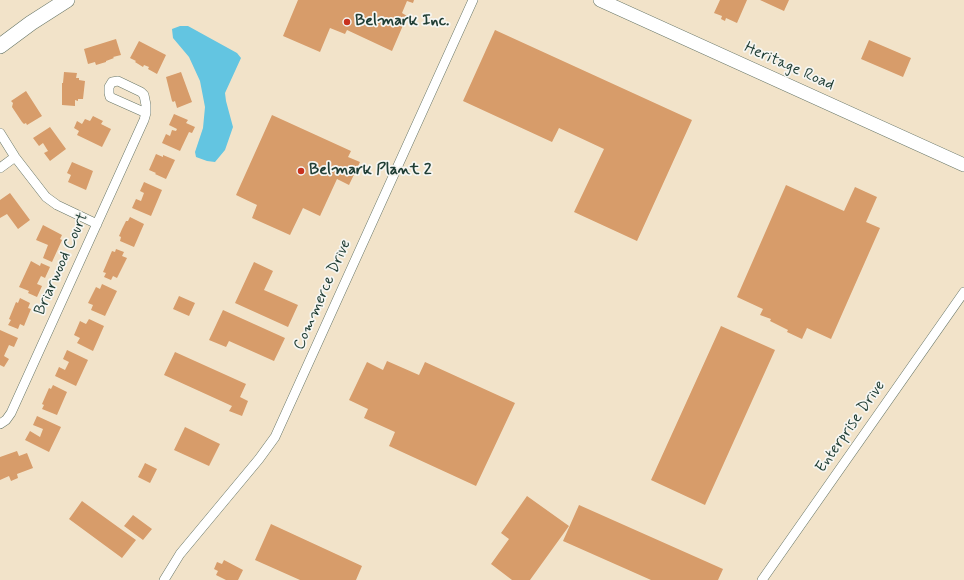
<!DOCTYPE html>
<style>
body{margin:0}
canvas{display:block;background:#f2e3c9}
</style>
<canvas width="964" height="580"></canvas>
<script>
const g = document.querySelector('canvas').getContext('2d');
g.lineJoin = 'round';
function paint(path, color) {
  g.fillStyle = color;
  g.fill(path, 'evenodd');
}
function toPath(rows) {
  const path = new Path2D();
  for (const r of rows) {
    path.moveTo(r[0], r[1]);
    for (let i = 2; i < r.length; i += 2) path.lineTo(r[i], r[i + 1]);
  }
  return path;
}
function strokePath(path, color, width, dash) {
  g.strokeStyle = color;
  g.lineWidth = width;
  g.lineCap = dash ? 'butt' : 'round';
  g.setLineDash(dash || []);
  g.stroke(path);
}
function drawText(font, color, halo, rows, align = 'center') {
  g.font = font + ' Mynerve,sans-serif';
  g.lineWidth = 3.5;
  g.setLineDash([]);
  g.textBaseline = 'middle';
  g.strokeStyle = halo;
  g.fillStyle = color;
  for (const [text, x, y, turn = 0] of rows) {
    g.save();
    g.translate(x, y);
    g.rotate((+turn || 0) * Math.PI / 180);
    g.textAlign = isNaN(turn) ? turn : align;
    if (halo) g.strokeText(text, 0, 0);
    g.fillText(text, 0, 0);
    g.restore();
  }
}
const water = toPath([
 [180,26,188,26,237,53,241,58,225,93,226,101,233,127,225,150,215,162,207,161,196,157,195,152,203,128,205,107,200,81,189,57,173,38,172,29]
]);
const building = toPath([
 [298,0,414,0,413,3,407,1,402,13,407,16,392,51,347,30,345,34,330,28,320,52,283,36],
 [720,0,747,0,737,23,726,18,725,21,721,19,722,16,714,13],
 [760,0,789,0,784,11],
 [495,30,692,120,637,241,574,212,604,149,559,128,552,142,463,101],
 [116,39,121,55,113,57,114,58,106,61,106,62,96,65,95,62,88,64,84,49],
 [869,40,911,58,903,77,861,59],
 [139,41,166,55,157,74,148,69,149,67,144,65,143,67,135,62,136,61,130,58],
 [64,72,77,73,76,78,79,78,79,80,85,81,83,99,78,99,78,101,75,100,75,106,62,105,62,83,63,83],
 [181,72,192,102,177,108,175,101,173,102,172,101,166,77],
 [26,91,42,116,27,125,26,123,24,124,22,122,12,107,13,103,11,101],
 [174,114,188,120,186,123,195,127,192,133,189,132,180,151,162,143,166,134,170,136,172,130,176,131,177,129,169,125],
 [272,115,351,151,348,157,360,162,349,185,337,179,320,216,303,208,290,235,252,218,257,205,236,195],
 [93,116,103,121,101,124,111,129,102,147,77,135,79,131,74,128,77,121,82,124,85,119,90,121],
 [50,127,66,149,50,161,44,153,48,151,43,143,39,146,33,138],
 [156,154,163,157,163,155,175,160,166,179,155,174,156,173,149,170],
 [72,162,93,171,86,190,68,182,71,175,67,173],
 [144,182,162,190,151,216,132,208,136,199,141,201,144,193,140,191],
 [786,185,844,211,855,187,877,197,866,222,880,228,831,339,807,328,802,339,787,332,788,330,770,321,771,319,760,315,763,309,737,297],
 [10,193,30,220,18,229,7,214,0,218,0,200],
 [130,217,144,224,134,247,120,241,121,237,119,236,122,229,126,221,128,221],
 [43,225,62,235,60,239,62,240,52,262,43,258,48,245,36,240],
 [116,249,124,252,122,256,127,258,117,278,113,276,111,280,104,277,106,273,103,272,112,251,115,252],
 [31,261,40,266,41,263,50,267,45,278,41,276,37,284,42,286,37,297,28,293,29,291,19,287],
 [254,262,273,271,264,290,298,305,288,327,235,303],
 [102,284,117,291,105,316,91,310,93,305,88,303,96,287,100,289],
 [179,296,195,303,189,316,173,309],
 [20,298,30,303,28,308,31,309,24,326,20,324,18,329,8,325,11,320,9,319,16,302,18,303],
 [223,310,285,338,274,361,229,341,226,347,209,340],
 [89,319,104,326,93,351,77,343,80,338,74,335,80,321,86,324],
 [721,326,775,350,705,505,651,480],
 [0,330,18,338,14,347,9,345,4,356,9,359,4,367,0,365],
 [67,350,88,360,76,386,55,376,59,367,65,370,69,362,63,359],
 [175,352,246,384,240,397,248,401,242,416,229,411,232,406,164,375],
 [387,361,419,375,425,362,515,403,476,486,389,446,395,432,364,418,368,409,349,400,367,362,383,370],
 [53,385,67,392,57,415,42,409,44,405,42,404,49,388,51,389],
 [37,416,61,427,49,452,25,440,30,431,40,437,43,429,33,425],
 [185,427,220,444,209,466,174,450],
 [17,451,19,456,27,453,33,468,17,474,18,478,11,481,9,476,0,480,0,457],
 [145,463,157,469,150,483,138,477],
 [527,496,569,526,530,580,512,580,491,564,509,539,501,533],
 [82,501,136,540,122,558,69,519],
 [579,505,723,569,718,580,651,580,563,541],
 [133,515,152,529,143,540,124,526],
 [271,524,362,566,356,580,300,580,255,560],
 [224,560,243,570,238,580,226,580,216,575,218,571,214,569,217,562,222,564]
]);
const minor = toPath([
 [0,133,15,157,46,197,57,205,97,224],
 [0,168,15,157],
 [0,424,6,420,11,413,144,120,146,113,146,105,144,95,141,92,118,81,112,82,109,87,109,93,110,97,146,113],
 [164,580,180,554,259,459,275,437,473,0],
 [762,580,964,292]
]);
const secondary = toPath([
 [600,0,964,165]
]);
const primary = toPath([
 [0,46,31,23,67,0]
]);
const markers = [
 [347,22,4,"#c8321e"],
 [301,171,4,"#c8321e"]
];
const poiNames = [
 ["Belmark Inc.",355,22],
 ["Belmark Plant 2",309,171]
];
const streetNames = [
 ["Heritage Road",789,67,24],
 ["Briarwood Court",62,264,-66],
 ["Commerce Drive",323,295,-66],
 ["Enterprise Drive",851,427,-55]
];
paint(water, '#63c5e1');
paint(building, '#d79c6a');
strokePath(minor, '#697768', 10);
strokePath(secondary, '#697768', 14);
strokePath(primary, '#697768', 16);
strokePath(minor, '#fff', 9);
strokePath(secondary, '#fff', 13);
strokePath(primary, '#fff', 15);
for (const [x, y, r, color] of markers) {
  const dot = new Path2D();
  dot.arc(x, y, r, 0, 2 * Math.PI);
  g.fillStyle = color;
  g.fill(dot);
  strokePath(dot, '#f6f6f2', 1.5);
}
drawText('bold 16px', '#1f3d34', '#f6f6f2', poiNames, 'left');
drawText('16px', '#1f3d34', '#f6f6f2', streetNames);
</script>
